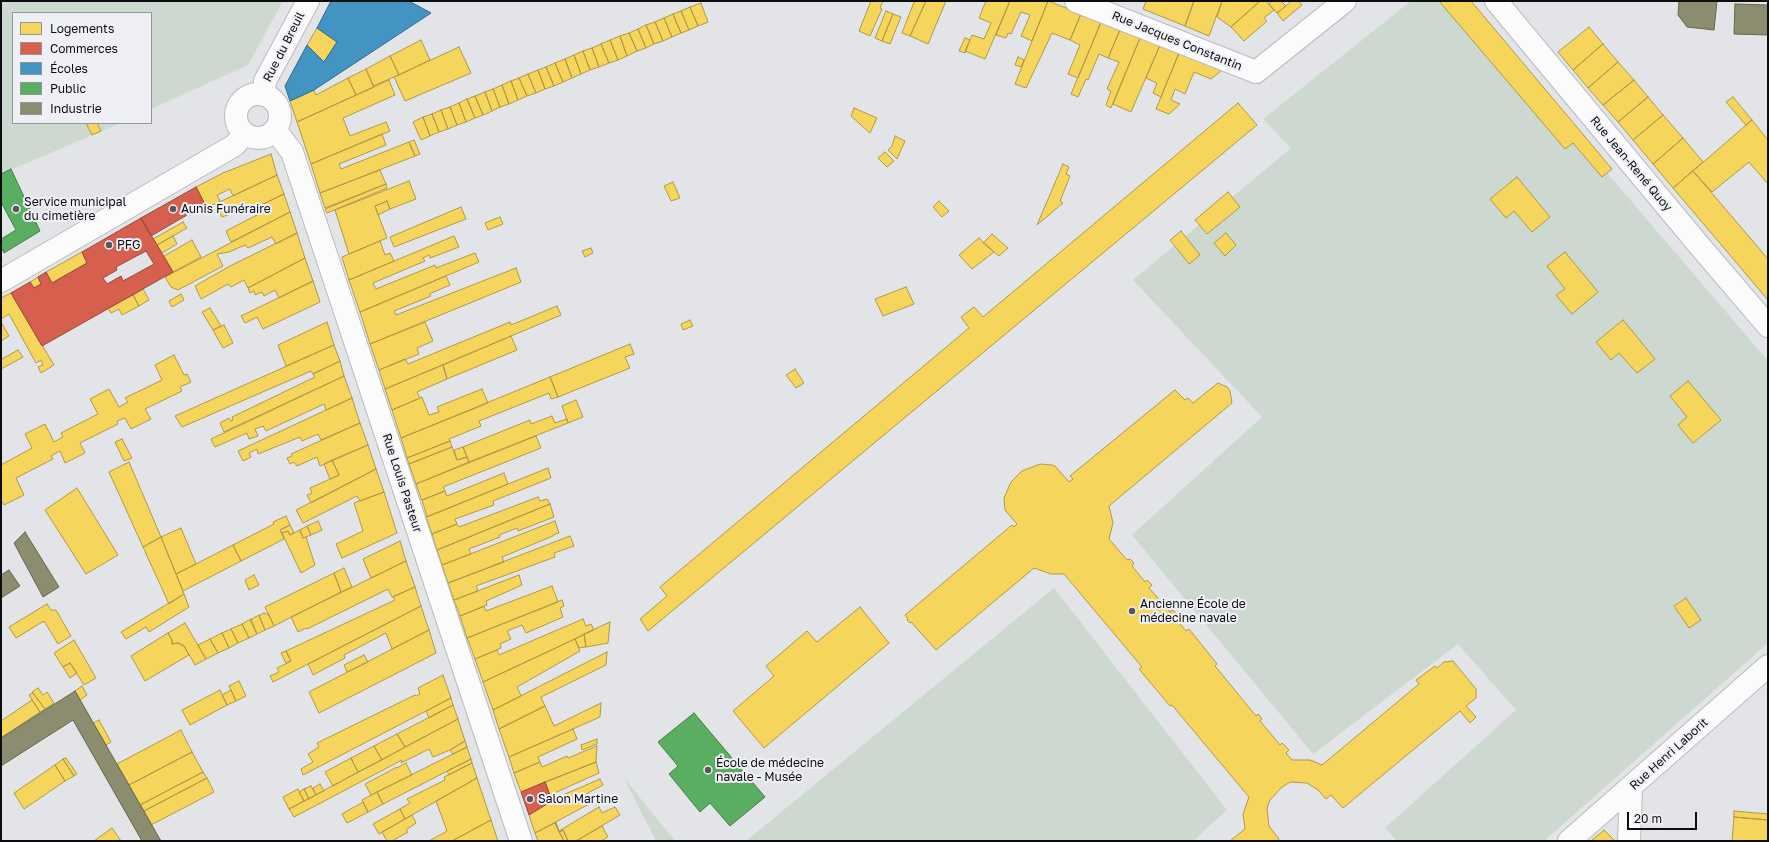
<!DOCTYPE html>
<meta charset="utf-8">
<style>
body{margin:0}
#map{position:relative;width:1769px;height:842px;overflow:hidden;background:#e2e4e7;font-family:"Golos Text",sans-serif}
canvas{display:block}
.frame{position:absolute;inset:0;border:2px solid #0c0d0f;pointer-events:none}
.legend{position:absolute;left:12px;top:12px;width:140px;height:112px;box-sizing:border-box;background:#eef0f6;border:1px solid #94959a;margin:0;padding:5px 7px;list-style:none;font-size:12px;color:#0c0d0f}
.legend li{display:flex;align-items:center;gap:8px;height:20px}
.legend b{width:20px;border:1px solid #94959a}
.scale{position:absolute;left:1627px;top:812px;width:70px;height:18px;box-sizing:border-box;border:2px solid #0c0d0f;border-top:0;padding-left:5px;font-size:12px;line-height:14px;white-space:nowrap;color:#0c0d0f;-webkit-text-stroke:3px #eef0f6;paint-order:stroke}
</style>
<div id="map">
<canvas width="1769" height="842"></canvas>
<div class="frame"></div>
<ul class="legend">
<li><b style="height:11px;background:#f6d55c"></b>Logements</li>
<li><b style="height:11px;background:#d6604d"></b>Commerces</li>
<li><b style="height:11px;background:#4393c3"></b>Écoles</li>
<li><b style="height:11px;background:#5aae61"></b>Public</li>
<li><b style="height:11px;background:#8c8c6e"></b>Industrie</li>
</ul>
<div class="scale">20 m</div>
</div>
<script>
const g = document.querySelector('canvas').getContext('2d');
g.lineJoin = 'round';
function paint(path, color) {
  g.fillStyle = color;
  g.fill(path, 'evenodd');
}
function toPath(rows) {
  const path = new Path2D();
  for (const r of rows) {
    if (r.length === 3) {
      path.moveTo(r[0] + r[2], r[1]);
      path.arc(r[0], r[1], r[2], 0, 2 * Math.PI);
      continue;
    }
    path.moveTo(r[0], r[1]);
    for (let i = 2; i < r.length; i += 2) path.lineTo(r[i], r[i + 1]);
  }
  return path;
}
function strokePath(path, color, width, dash) {
  g.strokeStyle = color;
  g.lineWidth = width;
  g.lineCap = dash ? 'butt' : 'round';
  g.setLineDash(dash || []);
  g.stroke(path);
}
function drawText(font, color, halo, rows, align = 'center') {
  g.font = font + ' "Golos Text",sans-serif';
  g.lineWidth = 4;
  g.setLineDash([]);
  g.textBaseline = 'middle';
  g.strokeStyle = halo;
  g.fillStyle = color;
  for (const [text, x, y, turn = 0] of rows) {
    g.save();
    g.translate(x, y);
    g.rotate((+turn || 0) * Math.PI / 180);
    g.textAlign = isNaN(turn) ? turn : align;
    if (halo) g.strokeText(text, 0, 0);
    g.fillText(text, 0, 0);
    g.restore();
  }
}
const green = toPath([
 [1,1,283,1,248,65,151,109,151,13,13,13,13,123,121,123,1,174],
 [1411,1,1460,1,1768,361,1768,643,1544,841,1397,841,1385,828,1516,710,1458,644,1313,754,1132,535,1262,417,1133,280,1291,148,1263,119],
 [1054,588,1227,810,1193,841,746,841],
 [624,778,675,841,656,841]
]);
const homes = toPath([
 [871,1,883,1,880,8,882,9,870,36,859,31,871,1],
 [912,1,926,1,910,36,902,33,914,2,912,1],
 [926,1,946,1,928,44,910,36,926,1],
 [986,1,1010,1,985,59,965,51,972,35,984,39,991,23,979,18,986,1],
 [1010,1,1048,1,1032,41,1021,36,1030,15,1021,12,1011,34,1008,33,1006,38,996,35,1010,1],
 [1048,1,1081,14,1070,40,1052,33,1026,88,1015,84,1048,1],
 [1146,1,1194,1,1185,26,1143,9,1146,1],
 [1194,1,1222,1,1209,36,1185,26,1194,1],
 [1222,1,1260,1,1231,27,1217,17,1222,1],
 [1260,1,1266,1,1274,10,1264,18,1267,21,1244,41,1231,27,1260,1],
 [1272,1,1281,1,1286,6,1277,13,1269,4,1272,1],
 [1292,1,1299,1,1302,5,1283,21,1277,13,1292,1],
 [1439,1,1471,1,1612,169,1602,177,1573,143,1565,149,1439,1],
 [701,3,708,22,698,26,690,7,701,3],
 [690,7,698,26,689,30,681,11,690,7],
 [681,11,689,30,681,33,673,14,681,11],
 [886,11,893,14,882,41,875,38,886,11],
 [673,14,681,33,672,37,664,18,673,14],
 [893,14,901,17,890,44,882,41,893,14],
 [1081,14,1101,22,1078,78,1068,74,1080,45,1070,40,1081,14],
 [664,18,672,37,663,41,655,22,664,18],
 [655,22,663,41,654,44,646,25,655,22],
 [1101,22,1120,30,1108,58,1099,54,1088,80,1086,79,1078,97,1071,94,1101,22],
 [646,25,654,44,646,48,638,29,646,25],
 [1589,27,1603,44,1573,70,1558,52,1589,27],
 [317,28,337,42,324,62,307,45,317,28],
 [638,29,646,48,637,51,629,33,638,29],
 [1120,30,1140,38,1111,108,1106,105,1111,91,1107,89,1119,62,1108,58,1120,30],
 [629,33,637,51,627,56,620,36,629,33],
 [620,36,627,56,618,60,610,40,620,36],
 [965,38,970,40,965,53,959,51,965,38],
 [1140,38,1160,45,1131,112,1113,104,1140,38],
 [421,40,430,60,399,75,390,56,421,40],
 [610,40,618,60,609,63,601,44,610,40],
 [601,44,609,63,599,67,592,48,601,44],
 [1603,44,1618,62,1588,88,1573,70,1603,44],
 [1160,45,1179,53,1161,97,1153,93,1157,83,1146,78,1160,45],
 [459,47,471,73,405,101,394,77,459,47],
 [592,48,599,67,590,70,583,51,592,48],
 [583,51,590,70,581,74,574,55,583,51],
 [1179,53,1222,70,1211,79,1194,72,1185,94,1175,89,1171,100,1180,104,1169,114,1156,109,1179,53],
 [574,55,581,74,572,78,565,59,574,55],
 [390,56,399,75,373,86,366,69,390,56],
 [1018,57,1024,60,1021,67,1015,65,1018,57],
 [565,59,572,78,563,82,555,63,565,59],
 [1618,62,1634,80,1603,105,1588,88,1618,62],
 [555,63,563,82,554,86,546,67,555,63],
 [546,67,554,86,545,89,538,70,546,67],
 [366,69,374,87,356,95,348,78,366,69],
 [538,70,545,89,536,93,528,74,538,70],
 [528,74,536,93,527,96,519,78,528,74],
 [348,78,356,95,297,122,290,101,314,90,316,95,348,78],
 [519,78,527,96,518,100,511,81,519,78],
 [389,80,395,95,343,118,350,136,386,122,390,131,311,164,297,122,389,80],
 [1634,80,1648,97,1618,122,1603,105,1634,80],
 [511,81,518,100,509,104,502,85,511,81],
 [502,85,509,104,500,107,493,89,502,85],
 [493,89,500,107,492,111,485,92,493,89],
 [485,92,492,111,483,115,475,96,485,92],
 [475,96,483,115,475,118,467,99,475,96],
 [1648,97,1663,115,1633,140,1618,122,1648,97],
 [1733,97,1752,120,1746,125,1726,102,1733,97],
 [467,99,475,118,466,122,459,103,467,99],
 [459,103,466,122,457,125,450,107,459,103],
 [1238,103,1257,125,648,631,640,619,667,596,660,587,969,328,961,317,974,307,983,317,1238,103],
 [450,107,457,125,448,129,441,110,450,107],
 [854,108,877,118,870,133,851,116,854,108],
 [441,110,448,129,439,132,432,114,441,110],
 [432,114,439,132,430,136,423,117,432,114],
 [1663,115,1683,138,1653,164,1633,140,1663,115],
 [423,117,430,136,421,140,413,122,423,117],
 [1752,120,1768,140,1768,184,1749,162,1712,192,1693,171,1752,120],
 [88,123,97,123,101,131,92,135,87,125,88,123],
 [382,134,386,145,339,164,341,169,409,142,415,156,320,193,311,164,382,134],
 [895,136,905,141,897,159,888,150,892,146,895,136],
 [1683,138,1703,162,1673,188,1653,164,1683,138],
 [414,140,420,154,415,156,409,142,414,140],
 [885,152,894,161,887,167,878,158,885,152],
 [271,154,277,175,233,196,230,189,217,195,220,201,207,208,196,187,223,173,271,154],
 [1063,164,1069,167,1066,174,1070,176,1060,201,1063,203,1037,225,1063,164],
 [380,170,386,184,325,208,320,193,380,170],
 [1693,171,1768,259,1768,300,1673,188,1693,171],
 [277,175,284,194,253,209,252,206,222,217,215,204,277,175],
 [1517,177,1550,217,1532,232,1514,211,1506,218,1490,199,1517,177],
 [409,181,416,199,390,209,387,201,375,206,387,238,349,254,335,210,409,181],
 [673,182,680,198,671,201,664,186,673,182],
 [386,184,387,188,327,213,325,209,386,184],
 [1228,192,1240,207,1207,234,1195,220,1228,192],
 [284,194,290,212,231,242,226,231,257,215,253,209,284,194],
 [387,201,390,209,378,215,375,206,387,201],
 [939,201,949,211,942,217,933,207,939,201],
 [461,207,466,219,394,247,390,237,461,207],
 [290,212,297,233,276,244,272,237,248,248,245,245,229,252,217,254,223,266,178,290,171,287,165,277,290,212],
 [500,217,503,224,488,230,485,223,500,217],
 [183,222,187,228,157,245,153,239,183,222],
 [1181,231,1200,255,1189,264,1170,240,1181,231],
 [297,233,305,258,248,288,244,280,231,287,228,284,201,299,195,286,230,266,297,233],
 [1226,233,1236,245,1225,256,1214,243,1226,233],
 [992,234,1008,248,999,256,983,243,992,234],
 [173,236,177,244,162,253,157,245,173,236],
 [454,236,459,247,430,258,429,255,423,258,425,261,373,283,376,289,435,265,436,268,475,253,479,262,360,312,349,280,454,236],
 [979,238,994,252,972,269,959,255,979,238],
 [192,240,201,257,173,272,164,256,192,240],
 [380,241,385,255,390,253,394,261,349,280,342,257,380,241],
 [591,248,593,253,585,257,582,251,591,248],
 [82,252,87,263,52,283,46,272,82,252],
 [1565,252,1598,292,1572,314,1556,295,1565,289,1547,266,1565,252],
 [305,258,313,281,279,298,275,290,264,296,262,292,255,295,254,291,250,293,248,288,305,258],
 [516,268,521,282,370,344,360,312,446,276,450,285,429,294,431,296,394,311,396,315,516,268],
 [38,277,41,284,34,288,30,282,38,277],
 [313,281,320,302,263,329,257,317,245,323,241,316,313,281],
 [906,287,914,304,883,316,875,299,906,287],
 [143,289,149,300,139,306,133,295,143,289],
 [11,293,54,365,41,373,38,367,43,365,41,360,36,363,9,314,1,319,1,298,11,293],
 [181,294,184,300,172,307,169,301,181,294],
 [133,295,139,306,122,315,119,309,111,313,108,308,133,295],
 [557,306,561,315,385,389,379,370,405,359,408,364,510,322,511,325,557,306],
 [210,308,221,326,213,330,202,312,210,308],
 [690,320,693,326,683,330,681,324,690,320],
 [1623,320,1655,359,1637,373,1619,353,1611,360,1596,342,1623,320],
 [1,322,9,336,1,341,1,322],
 [327,322,334,345,286,366,278,345,327,322],
 [425,322,433,341,417,348,419,354,379,370,370,344,425,322],
 [224,325,233,343,223,348,213,330,224,325],
 [511,336,517,350,447,379,443,365,511,336],
 [630,344,634,354,625,357,630,368,558,397,550,377,630,344],
 [334,345,340,361,313,374,311,371,182,427,175,416,334,345],
 [18,350,23,357,1,369,1,358,2,359,18,350],
 [174,355,184,375,187,374,191,382,180,387,182,391,145,409,151,419,131,429,125,418,117,421,118,424,80,443,85,453,65,463,60,451,51,456,53,459,16,478,24,495,4,505,1,499,1,465,32,448,25,434,45,424,54,442,63,437,61,433,98,414,90,399,109,389,119,407,128,402,125,398,162,380,155,365,174,355],
 [340,361,344,376,224,432,220,423,229,418,231,421,233,420,232,417,315,377,313,374,340,361],
 [443,365,447,379,417,392,420,398,392,410,385,389,443,365],
 [795,369,804,383,796,388,786,375,795,369],
 [344,376,352,398,326,410,324,404,266,431,263,426,255,429,258,436,249,439,247,433,215,447,211,439,344,376],
 [550,377,558,397,551,399,549,393,479,421,481,426,449,439,450,441,407,458,401,438,550,377],
 [1688,381,1721,420,1693,443,1678,425,1687,417,1670,396,1688,381],
 [1218,383,1227,387,1230,391,1232,403,1109,506,1113,523,1109,539,1127,560,1130,559,1134,563,1132,566,1145,582,1147,580,1152,585,1149,588,1170,612,1173,610,1178,616,1175,618,1186,631,1189,629,1217,664,1215,666,1256,716,1258,714,1262,719,1260,721,1280,745,1282,743,1289,750,1286,753,1292,760,1310,760,1322,765,1419,684,1416,680,1435,666,1437,668,1444,662,1453,661,1476,689,1476,698,1466,706,1476,717,1470,723,1460,711,1343,808,1331,795,1326,799,1318,790,1307,783,1290,782,1281,788,1270,800,1267,808,1269,826,1279,839,1277,841,1230,841,1245,829,1243,814,1249,797,1172,705,1170,706,1139,669,1142,667,1064,574,1051,574,1034,568,936,650,911,622,910,623,907,620,908,619,905,615,1012,525,1014,527,1017,524,1005,510,1004,498,1011,482,1022,471,1040,464,1052,465,1055,466,1069,482,1073,479,1070,476,1175,390,1185,400,1188,398,1193,403,1218,383],
 [482,389,488,403,401,438,392,410,422,397,429,415,439,412,437,407,482,389],
 [352,398,360,423,321,440,318,434,302,441,300,437,258,454,257,449,249,453,251,457,243,461,238,451,352,398],
 [576,400,583,417,568,423,562,406,576,400],
 [552,416,555,423,567,419,568,423,469,462,463,447,530,420,531,424,552,416],
 [360,423,368,445,320,466,317,457,297,466,294,462,290,464,287,458,292,456,291,454,360,423],
 [536,436,541,448,443,487,445,491,422,500,421,499,416,484,536,436],
 [122,439,132,458,124,461,115,442,122,439],
 [450,441,452,447,409,464,407,458,450,441],
 [368,445,376,469,311,503,307,495,312,493,310,488,339,475,332,460,368,445],
 [452,447,457,460,467,457,469,462,416,484,409,464,452,447],
 [463,447,467,457,457,460,454,450,463,447],
 [332,460,339,475,330,479,324,464,332,460],
 [129,462,161,537,143,547,109,472,129,462],
 [548,468,551,478,493,501,494,505,455,519,457,524,432,534,426,517,548,468],
 [376,469,384,492,360,501,357,496,303,523,296,510,376,469],
 [504,473,508,484,427,517,422,500,445,491,447,496,504,473],
 [77,488,118,555,86,574,45,510,77,488],
 [384,492,397,533,342,558,336,544,363,531,354,503,384,492],
 [538,497,540,501,547,499,550,504,437,550,432,534,457,524,459,527,538,497],
 [550,504,554,517,518,531,517,528,499,535,500,537,469,549,471,554,442,565,437,550,550,504],
 [286,516,290,525,280,530,284,539,241,561,233,545,274,524,273,522,286,516],
 [318,521,322,530,311,535,307,526,318,521],
 [555,521,559,533,553,535,553,536,502,557,504,562,448,583,442,565,555,521],
 [290,525,294,533,290,535,288,531,282,533,280,530,290,525],
 [307,526,311,535,303,538,300,530,307,526],
 [181,528,196,564,176,574,161,537,181,528],
 [300,530,303,538,306,537,315,565,301,573,282,533,288,531,290,535,300,530],
 [570,536,574,546,554,553,555,557,476,586,478,591,454,600,448,583,570,536],
 [161,537,184,594,169,604,143,547,161,537],
 [400,541,406,561,371,578,363,559,400,541],
 [233,545,241,561,183,591,176,574,233,545],
 [406,561,415,587,392,597,388,589,307,629,306,628,298,632,291,617,406,561],
 [344,568,352,587,341,592,334,573,344,568],
 [334,573,341,592,274,626,265,607,334,573],
 [254,575,259,585,249,590,245,580,254,575],
 [519,575,522,585,486,601,487,605,460,616,454,600,519,575],
 [552,586,558,602,467,638,460,616,484,606,486,611,552,586],
 [415,587,421,606,273,682,270,676,279,672,277,668,291,661,286,651,395,600,393,597,415,587],
 [184,594,189,607,149,632,146,627,126,639,121,632,184,594],
 [1686,598,1701,620,1689,628,1674,606,1686,598],
 [562,600,564,606,560,608,563,617,526,633,522,625,507,631,511,639,500,644,501,648,475,659,467,638,562,600],
 [47,604,51,610,56,610,71,636,58,644,44,621,16,638,9,627,47,604],
 [421,606,429,630,392,649,386,633,344,655,345,658,313,675,308,664,421,606],
 [860,607,889,643,764,748,733,711,774,676,766,666,807,631,817,642,860,607],
 [264,613,269,615,274,626,265,630,259,616,264,613],
 [259,615,265,630,257,634,250,620,259,615],
 [251,619,257,634,249,638,242,624,251,619],
 [583,619,586,626,591,624,594,630,483,682,475,659,497,650,499,655,583,619],
 [610,622,608,643,586,647,584,634,610,622],
 [185,623,206,659,195,665,184,646,178,643,172,644,172,640,168,633,185,623],
 [242,624,249,638,238,643,231,629,242,624],
 [231,629,238,643,229,648,222,633,231,629],
 [429,630,436,653,319,713,309,692,429,630],
 [168,633,172,640,172,644,178,643,184,646,189,655,145,681,131,656,168,633],
 [222,633,229,648,218,653,210,639,222,633],
 [584,634,586,647,579,648,575,639,584,634],
 [210,639,218,653,206,659,198,645,210,639],
 [575,639,580,651,517,687,521,696,493,710,483,682,575,639],
 [74,640,96,678,84,685,70,663,63,667,54,653,74,640],
 [286,651,291,661,286,663,281,653,286,651],
 [607,652,606,665,541,697,545,706,499,729,493,710,607,652],
 [364,655,368,662,347,672,344,665,364,655],
 [70,663,77,673,70,678,63,667,70,663],
 [443,675,451,698,303,775,301,769,313,762,308,754,319,747,317,743,415,695,416,696,420,694,418,688,443,675],
 [239,681,246,696,236,701,229,686,239,681],
 [82,686,87,695,80,700,75,691,82,686],
 [38,688,43,695,47,692,54,703,45,709,32,692,38,688],
 [220,690,227,705,190,725,182,710,220,690],
 [231,690,236,701,227,705,222,695,231,690],
 [33,693,45,709,40,712,29,695,33,693],
 [451,698,453,705,429,718,426,711,451,698],
 [32,700,40,712,1,738,1,721,32,700],
 [601,703,600,717,509,757,499,729,545,706,554,726,601,703],
 [453,705,458,719,405,747,397,734,453,705],
 [458,719,465,741,450,750,433,757,429,749,401,763,402,760,294,817,289,809,458,719],
 [99,720,111,742,106,745,93,723,99,720],
 [573,729,577,739,538,757,540,762,514,773,509,757,573,729],
 [181,730,192,752,129,785,117,764,181,730],
 [397,734,405,747,382,760,374,746,397,734],
 [597,739,597,744,582,750,581,745,597,739],
 [465,741,467,747,453,754,450,750,465,741],
 [374,746,382,760,358,772,351,758,374,746],
 [597,746,596,762,521,792,514,773,540,762,542,767,567,756,568,758,597,746],
 [467,747,471,759,383,804,377,792,467,747],
 [192,752,203,772,140,805,129,785,192,752],
 [66,758,77,774,74,776,63,759,66,758],
 [351,758,358,772,333,786,325,772,351,758],
 [63,759,74,776,65,781,55,765,63,759],
 [471,759,472,763,449,775,447,771,471,759],
 [596,762,599,773,550,795,545,782,596,762],
 [406,763,412,775,371,795,365,784,397,767,397,768,406,763],
 [472,763,477,778,405,819,400,809,410,803,407,799,445,780,444,777,472,763],
 [55,765,65,781,24,809,14,793,55,765],
 [203,772,207,778,144,811,140,805,203,772],
 [207,778,214,792,151,825,144,811,207,778],
 [477,778,491,820,452,841,429,841,447,831,436,801,477,778],
 [600,779,603,785,586,794,591,803,535,833,529,815,556,798,600,779],
 [320,784,324,791,316,795,313,788,320,784],
 [311,786,316,795,309,799,304,789,311,786],
 [298,789,304,801,289,809,283,797,298,789],
 [304,789,309,799,304,801,299,792,304,789],
 [377,792,383,804,368,812,362,800,377,792],
 [363,802,368,812,347,823,342,814,363,802],
 [599,807,602,813,615,807,620,815,576,841,568,841,563,830,559,832,555,823,556,822,559,831,599,807],
 [400,809,405,819,379,834,373,824,400,809],
 [1734,811,1768,814,1768,820,1734,817,1734,811],
 [412,815,416,823,406,830,408,832,392,841,387,841,382,832,412,815],
 [1734,817,1768,820,1768,841,1732,841,1734,817],
 [491,820,498,841,452,841,491,820],
 [555,823,564,841,538,841,535,833,555,823],
 [602,826,608,837,601,841,576,841,602,826],
 [112,828,121,841,94,841,112,828],
 [563,830,568,841,564,841,559,832,563,830],
 [1604,830,1615,841,1591,841,1604,830]
]);
const shops = toPath([
 [196,187,205,204,190,213,187,207,183,209,187,215,151,236,141,218,196,187],
 [141,218,173,272,42,346,11,293,30,282,34,288,41,284,38,277,46,272,52,283,87,263,82,252,141,218],
 [146,251,154,264,123,281,121,276,107,284,103,278,117,270,116,267,146,251],
 [545,782,552,801,529,815,521,792,545,782]
]);
const schools = toPath([
 [331,1,409,1,431,13,314,90,290,101,285,86,307,45,324,62,337,42,317,28,331,1]
]);
const public = toPath([
 [11,169,40,231,4,253,1,247,1,239,16,230,1,202,1,174,11,169],
 [694,713,765,797,730,826,710,803,700,812,669,774,678,766,658,742,694,713]
]);
const industry = toPath([
 [1679,1,1717,1,1714,30,1687,27,1678,15,1679,1],
 [1735,4,1768,5,1768,35,1734,34,1735,4],
 [25,532,59,587,43,597,14,543,25,532],
 [9,570,20,586,1,598,1,575,9,570],
 [75,691,106,745,161,841,142,841,73,720,1,766,1,738,75,691]
]);
const minor = toPath([
 [1076,1,1256,72,1345,1],
 [1496,1,1698,244,1768,326],
 [258,116,22],
 [264,95,265,81,308,1],
 [275,130,292,152,521,841],
 [1,281,235,145,244,133],
 [1569,841,1768,666],
 [1629,841,1631,788]
]);
const markers = [
 [16,209,4,"#57585b"],
 [173,209,4,"#57585b"],
 [109,245,4,"#57585b"],
 [1132,611,4,"#57585b"],
 [708,770,4,"#57585b"],
 [530,799,4,"#57585b"]
];
const streetNames = [
 ["Rue Jacques Constantin",1177,41,22],
 ["Rue du Breuil",284,47,-63],
 ["Rue Jean-René Quoy",1631,164,50],
 ["Rue Louis Pasteur",402,483,72],
 ["Rue Henri Laborit",1669,754,-42]
];
const poiNames = [
 ["Service municipal",24,202],
 ["du cimetière",24,216],
 ["Aunis Funéraire",181,209],
 ["PFG",117,245],
 ["Ancienne École de",1140,604],
 ["médecine navale",1140,618],
 ["École de médecine",716,763],
 ["navale - Musée",716,777],
 ["Salon Martine",538,799]
];
paint(green, '#cdd8d0');
paint(homes, '#f6d55c');
strokePath(homes, '#b09945', 1);
paint(shops, '#d6604d');
strokePath(shops, '#99473a', 1);
paint(schools, '#4393c3');
strokePath(schools, '#326b8d', 1);
paint(public, '#5aae61');
strokePath(public, '#437e48', 1);
paint(industry, '#8c8c6e');
strokePath(industry, '#666652', 1);
strokePath(minor, '#babbbe', 24);
strokePath(minor, '#fbfbfb', 22);
for (const [x, y, r, color] of markers) {
  const dot = new Path2D();
  dot.arc(x, y, r, 0, 2 * Math.PI);
  g.fillStyle = color;
  g.fill(dot);
  strokePath(dot, '#eef0f6', 1.5);
}
drawText('12px', '#0c0d0f', '#eef0f6', streetNames);
drawText('12px', '#0c0d0f', '#eef0f6', poiNames, 'left');
</script>
